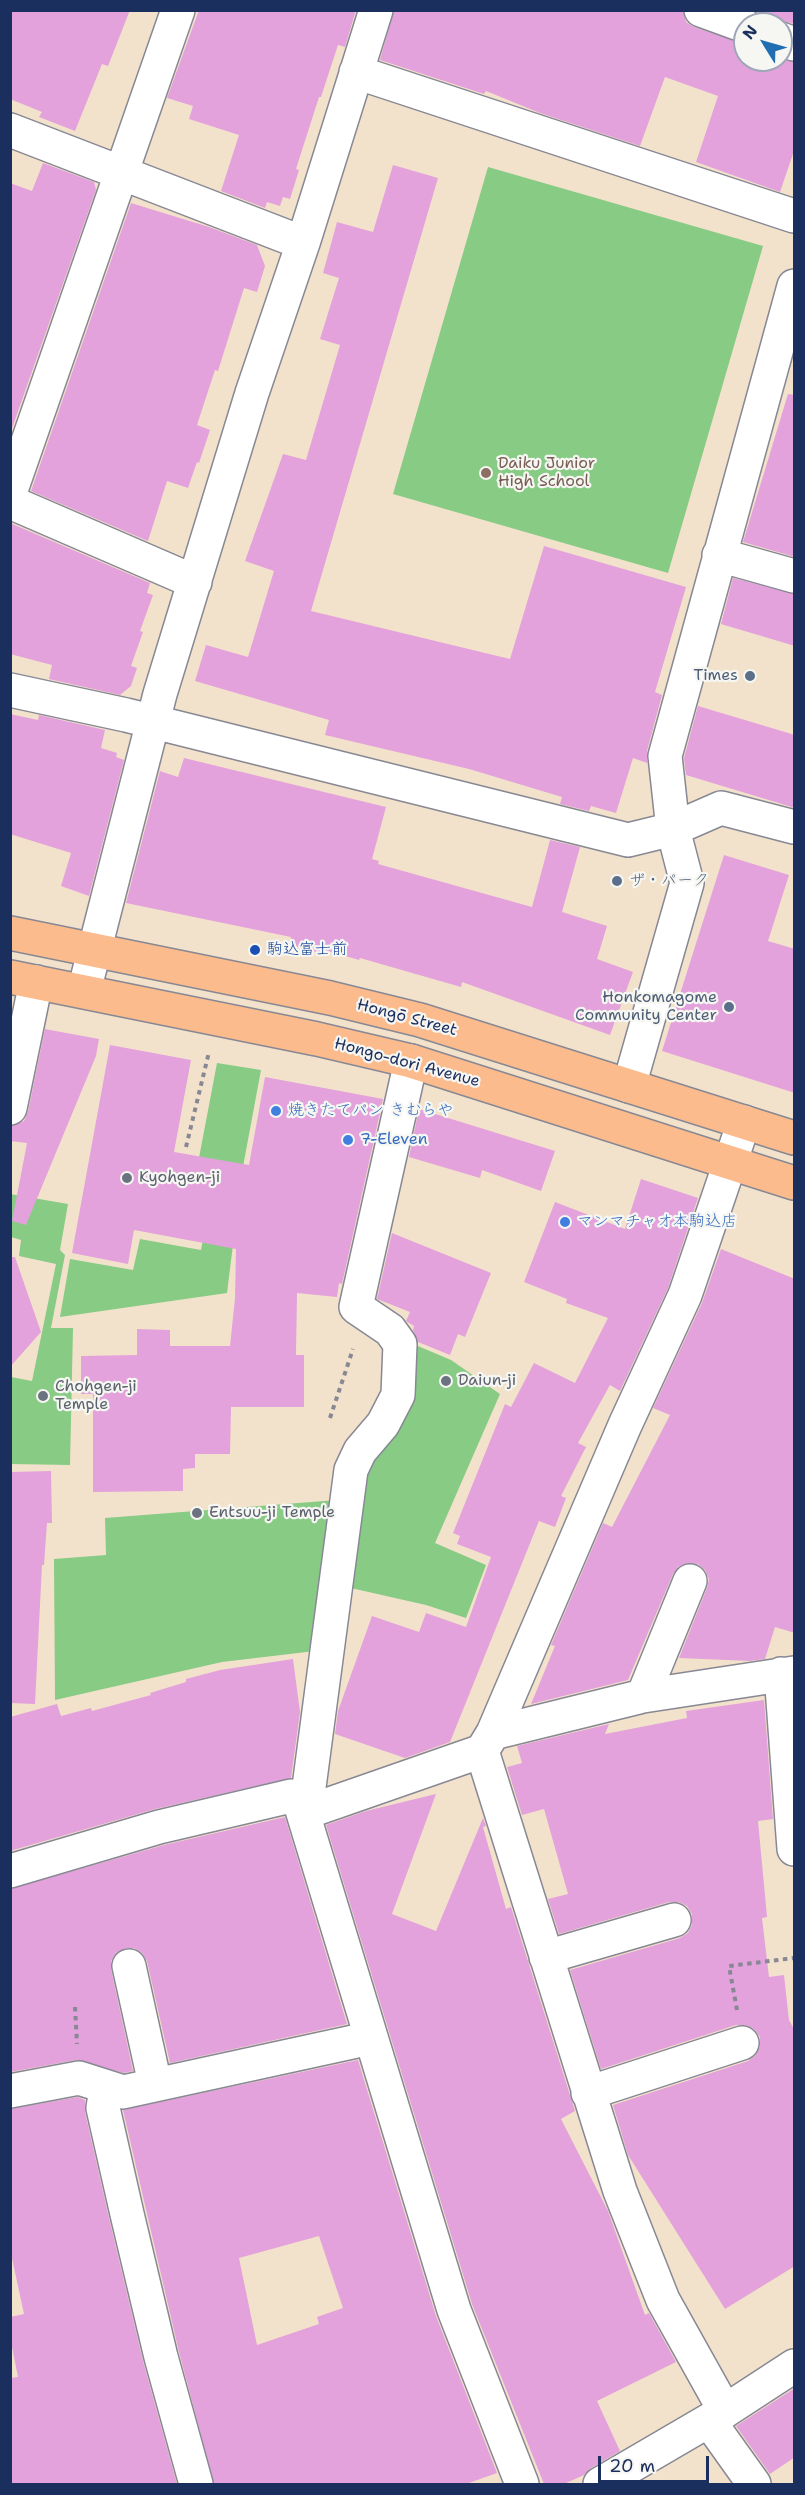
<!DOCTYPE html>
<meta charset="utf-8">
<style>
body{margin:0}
#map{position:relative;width:805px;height:2495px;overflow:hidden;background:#f3e2cb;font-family:"Shantell Sans",sans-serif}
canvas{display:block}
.frame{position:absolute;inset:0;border:12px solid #1b2f5e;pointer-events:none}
.north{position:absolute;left:733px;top:12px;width:60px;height:60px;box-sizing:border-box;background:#f6f6f2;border:2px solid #9ea6b7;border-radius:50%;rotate:307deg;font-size:16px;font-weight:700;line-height:24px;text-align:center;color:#1b2f5e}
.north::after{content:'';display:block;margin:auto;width:21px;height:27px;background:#1f6fb2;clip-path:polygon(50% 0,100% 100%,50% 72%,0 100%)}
.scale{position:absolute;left:598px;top:2456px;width:111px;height:27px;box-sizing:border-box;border:3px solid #1b2f5e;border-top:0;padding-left:8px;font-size:18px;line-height:21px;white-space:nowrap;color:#1b2f5e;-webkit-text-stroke:4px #f6f6f2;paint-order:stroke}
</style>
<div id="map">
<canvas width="805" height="2495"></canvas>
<div class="frame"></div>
<div class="north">N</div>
<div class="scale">20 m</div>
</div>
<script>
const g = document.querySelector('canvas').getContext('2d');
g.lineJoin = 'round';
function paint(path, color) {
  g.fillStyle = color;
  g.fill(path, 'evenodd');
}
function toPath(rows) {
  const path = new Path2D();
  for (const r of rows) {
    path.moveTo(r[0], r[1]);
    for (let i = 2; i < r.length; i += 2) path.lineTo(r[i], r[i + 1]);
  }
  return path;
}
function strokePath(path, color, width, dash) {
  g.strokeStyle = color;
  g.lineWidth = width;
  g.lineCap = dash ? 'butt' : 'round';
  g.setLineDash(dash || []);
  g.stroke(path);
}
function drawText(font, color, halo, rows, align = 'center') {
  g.font = font + ' "Shantell Sans","Klee One",sans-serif';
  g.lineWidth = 4.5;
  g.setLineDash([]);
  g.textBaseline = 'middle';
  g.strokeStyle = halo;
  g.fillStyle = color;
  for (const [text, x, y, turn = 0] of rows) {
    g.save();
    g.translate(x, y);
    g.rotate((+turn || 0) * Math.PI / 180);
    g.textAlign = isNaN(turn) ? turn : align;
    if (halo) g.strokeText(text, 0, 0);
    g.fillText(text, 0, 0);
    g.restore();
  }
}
const green = toPath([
 [488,167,763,246,668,573,393,494],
 [217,1063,261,1070,242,1172,227,1293,60,1317,70,1259,133,1270,140,1239,201,1250,217,1167,198,1163],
 [10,1194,68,1204,60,1250,65,1255,51,1328,73,1328,70,1465,11,1464,11,1377,32,1381,56,1264,19,1256,21,1240,11,1237],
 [406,1341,451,1360,500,1394,435,1543,486,1565,466,1618,426,1605,342,1586,358,1474],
 [337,1500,315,1651,222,1662,55,1700,54,1559,106,1555,105,1518]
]);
const building = toPath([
 [10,10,130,10,108,66,102,64,75,131,39,117,42,112,10,99],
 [199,10,356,10,345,47,338,45,321,97,319,97,296,169,299,170,290,199,283,197,280,206,267,202,265,208,221,191,239,135,189,119,193,106,167,98],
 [394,10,683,10,686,22,694,27,745,44,745,60,781,59,795,62,795,148,780,192,696,162,718,96,665,77,640,146,540,113,486,91,484,94,380,60],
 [755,10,795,10,795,24,779,20,763,24,760,14],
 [43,163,94,182,96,190,10,434,10,183,32,191],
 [393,165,438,178,311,611,510,659,544,546,686,587,655,692,662,695,647,751,647,763,633,758,616,813,591,806,589,811,560,804,562,797,469,769,325,735,329,720,195,681,206,645,248,657,274,571,245,561,283,454,306,460,340,345,320,339,339,278,323,273,337,222,373,232],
 [131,203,209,227,257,245,265,266,257,292,244,288,218,371,215,370,197,425,210,430,199,463,197,462,188,488,167,481,148,541,31,491],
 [788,394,795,395,795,557,743,542],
 [10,523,150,583,147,593,153,595,140,631,143,632,131,666,137,668,131,686,120,695,49,679,52,665,10,654],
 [733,578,795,594,795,646,721,624],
 [698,706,795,735,795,808,686,775,684,758],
 [10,714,38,720,39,715,105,730,101,748,117,753,116,757,124,760,89,896,61,886,71,853,10,834],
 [184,758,386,807,372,859,379,861,378,864,532,907,550,840,580,847,562,912,607,926,597,959,633,972,610,1035,462,982,461,987,360,958,359,960,321,949,320,953,289,945,291,937,126,903,160,771,178,777],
 [724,855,789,875,768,941,795,949,795,1093,662,1051],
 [45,1029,99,1039,96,1056,26,1225,12,1221,27,1143,10,1141,10,1126,24,1121,28,1112],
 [110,1045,191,1060,174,1152,249,1165,265,1077,383,1099,342,1284,339,1283,337,1297,297,1293,296,1355,304,1355,304,1407,231,1407,230,1454,195,1454,195,1468,183,1469,183,1491,93,1492,93,1394,81,1394,81,1356,137,1355,137,1329,170,1330,170,1346,230,1346,235,1298,236,1249,134,1230,128,1264,72,1253],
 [419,1109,555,1151,541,1191,482,1170,480,1178,409,1157],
 [641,1179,698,1198,668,1288,620,1391,610,1385,578,1443,586,1447,561,1496,566,1498,555,1527,539,1521,450,1742,405,1758,335,1734,338,1711,372,1616,419,1632,426,1613,466,1627,491,1557,457,1544,460,1536,453,1533,505,1404,511,1407,534,1363,575,1383,608,1318,566,1303,567,1299,524,1282,555,1202,625,1229],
 [392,1233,491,1273,465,1337,458,1334,450,1355,418,1342,413,1330,414,1326,406,1321,410,1312,377,1299],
 [721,1249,795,1279,795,1633,775,1627,765,1659,750,1661,679,1658,707,1588,709,1579,705,1570,698,1564,687,1563,678,1567,673,1574,628,1680,531,1704,555,1646,551,1645,603,1523,612,1527,670,1415,653,1408,702,1303],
 [10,1257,15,1257,41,1332,10,1367],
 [51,1471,52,1523,47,1523,44,1565,42,1565,35,1704,10,1703,10,1472],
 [293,1659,300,1712,291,1778,155,1809,10,1851,10,1717,57,1704,61,1716,91,1708,92,1711,151,1695,150,1693,186,1682,186,1679,220,1670],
 [764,1700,773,1819,758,1821,767,1917,762,1918,769,1977,784,1975,789,2020,795,2031,795,2266,725,2309,628,2155,613,2105,748,2061,755,2056,760,2047,760,2037,755,2030,746,2025,736,2025,601,2069,570,1970,680,1938,688,1933,692,1925,692,1914,687,1906,679,1902,669,1902,559,1934,548,1899,568,1894,544,1809,522,1815,507,1767,522,1763,517,1746,609,1724,605,1734,687,1718,686,1711],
 [436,1794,392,1914,436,1931,483,1818,486,1826,483,1827,506,1909,511,1907,575,2111,561,2119,608,2211,645,2315,649,2313,676,2362,597,2401,620,2451,591,2468,584,2475,564,2484,544,2484,472,2304,326,1825,366,1811],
 [285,1817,347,2024,170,2063,147,1961,142,1953,134,1948,126,1948,116,1953,111,1961,111,1969,133,2071,124,2073,76,2060,10,2072,10,1889,164,1845],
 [358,2060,436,2316,497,2473,466,2484,214,2484,179,2352,123,2110],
 [319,2236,343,2308,317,2317,319,2324,257,2345,239,2258],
 [78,2097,85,2100,85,2112,109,2218,143,2361,177,2484,10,2484,10,2378,18,2377,10,2337,10,2317,24,2314,10,2249,10,2109],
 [795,2388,795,2457,770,2474,736,2426]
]);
const path = toPath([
 [186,1147,209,1052],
 [330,1418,353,1349],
 [75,2007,77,2044],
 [737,2010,729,1966,794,1958]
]);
const minor = toPath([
 [701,10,745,26],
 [781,39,794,44],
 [356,72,794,216],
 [10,130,303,243],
 [10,493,178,10],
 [10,502,195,582],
 [719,555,794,576],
 [10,690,126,715,628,840,673,829,721,808,794,827],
 [84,991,160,694,252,393,303,243,376,10],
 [629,1086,687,883,673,829,665,756,794,286],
 [10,1108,36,982],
 [781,1674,794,1849],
 [643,1696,690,1581],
 [493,1733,643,1696,794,1673],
 [482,1751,620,2191,663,2300,725,2411],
 [299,1800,309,1787,351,1470,360,1451,383,1424,398,1395,400,1344,390,1330,356,1307,411,1061],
 [304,1813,482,1751,493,1733,625,1425,685,1295,744,1122],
 [10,1871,159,1827,291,1796,299,1800,454,2310,522,2484],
 [546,1957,674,1920],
 [129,1966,155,2084],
 [106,2088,103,2108,127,2214,161,2357,196,2484],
 [10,2091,79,2078,123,2092,371,2038],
 [588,2093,742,2043],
 [709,2421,754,2484],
 [600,2484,725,2411,794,2366]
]);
const major = toPath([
 [10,933,330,998,420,1020,794,1138],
 [10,977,317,1039,411,1061,794,1183]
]);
const markers = [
 [486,473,6,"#8d6e63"],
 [750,676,6,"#5c6f8a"],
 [617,881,6,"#5c6f8a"],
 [255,950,6,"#1a4fb4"],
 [729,1007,6,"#5c6f8a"],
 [276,1111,6,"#3f7fe0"],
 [348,1140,6,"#3f7fe0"],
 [127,1178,6,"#6b7280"],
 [565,1222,6,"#3f7fe0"],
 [446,1381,6,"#6b7280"],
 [43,1396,6,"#6b7280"],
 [197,1513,6,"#6b7280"]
];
const educationNames = [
 ["Daiku Junior",498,464],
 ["High School",498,482]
];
const serviceNames = [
 ["Times",738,676],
 ["ザ・パーク",629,881,"left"],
 ["Honkomagome",717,998],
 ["Community Center",717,1016]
];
const transitNames = [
 ["駒込富士前",267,950]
];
const streetNames = [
 ["Hongō Street",407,1018,15],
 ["Hongo-dori Avenue",407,1063,15]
];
const shopNames = [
 ["焼きたてパン きむらや",288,1111],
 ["7-Eleven",360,1140],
 ["マンマチャオ本駒込店",577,1222]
];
const worshipNames = [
 ["Kyohgen-ji",139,1178],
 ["Daiun-ji",458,1381],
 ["Chohgen-ji",55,1387],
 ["Temple",55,1405],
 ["Entsuu-ji Temple",209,1513]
];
paint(green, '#87cb85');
paint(building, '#e3a2db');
strokePath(minor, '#878894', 36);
strokePath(major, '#878894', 36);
strokePath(path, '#878894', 4, [4.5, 4.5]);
strokePath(minor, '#fff', 33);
strokePath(major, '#fbbb8c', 33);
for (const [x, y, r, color] of markers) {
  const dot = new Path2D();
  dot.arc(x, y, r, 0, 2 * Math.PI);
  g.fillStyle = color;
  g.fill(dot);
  strokePath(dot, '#f6f6f2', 2);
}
drawText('16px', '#785e54', '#f6f6f2', educationNames, 'left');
drawText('16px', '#4e5e75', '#f6f6f2', serviceNames, 'right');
drawText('16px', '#164399', '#f6f6f2', transitNames, 'left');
drawText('16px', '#1b2f5e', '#f6f6f2', streetNames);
drawText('16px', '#366cbe', '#f6f6f2', shopNames, 'left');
drawText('16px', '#5b616d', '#f6f6f2', worshipNames, 'left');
</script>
